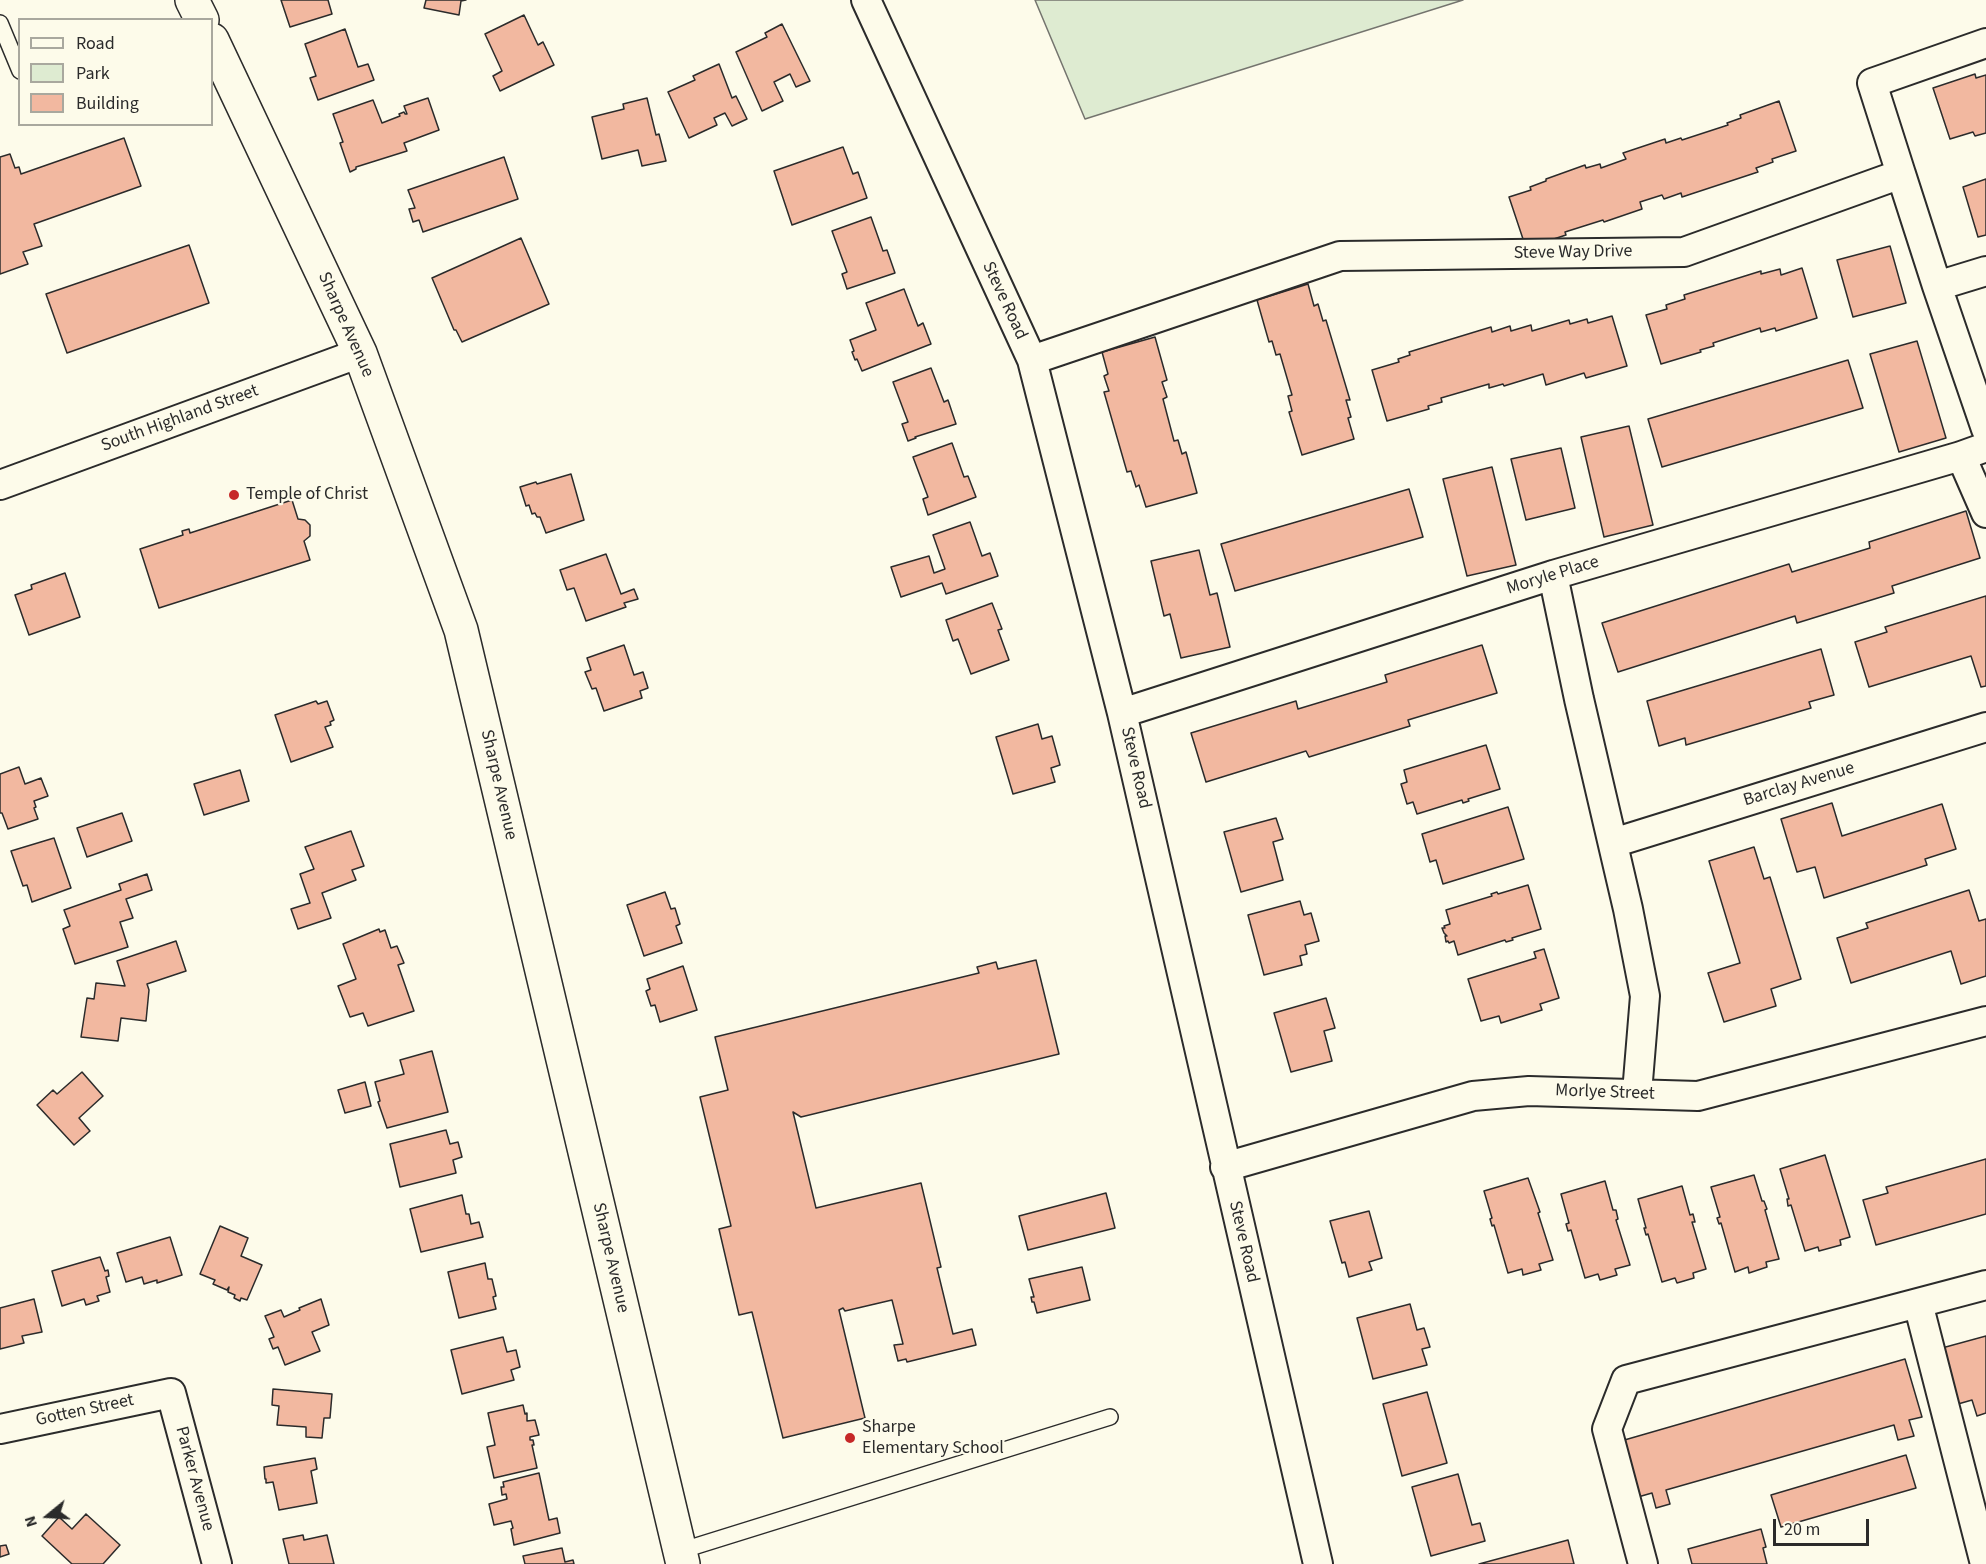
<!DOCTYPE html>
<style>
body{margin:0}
#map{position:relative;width:1986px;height:1564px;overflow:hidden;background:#fdfbea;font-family:"Source Sans 3",sans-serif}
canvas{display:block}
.legend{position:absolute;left:18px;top:18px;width:195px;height:108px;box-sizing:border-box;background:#fdfbea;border:2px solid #a9a89e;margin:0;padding:8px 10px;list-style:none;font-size:18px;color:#2b2b2b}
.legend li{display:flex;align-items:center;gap:12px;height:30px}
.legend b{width:30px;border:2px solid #a9a89e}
.north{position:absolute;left:18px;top:1486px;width:60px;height:60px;-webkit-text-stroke:4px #fdfbea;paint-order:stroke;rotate:252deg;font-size:16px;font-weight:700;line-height:24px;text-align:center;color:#2b2b2b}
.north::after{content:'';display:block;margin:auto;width:21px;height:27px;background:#2b2b2b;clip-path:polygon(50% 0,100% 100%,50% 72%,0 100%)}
.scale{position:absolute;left:1773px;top:1519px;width:96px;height:27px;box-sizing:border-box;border:3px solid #2b2b2b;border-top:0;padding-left:8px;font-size:18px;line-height:21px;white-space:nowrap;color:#2b2b2b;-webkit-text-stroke:4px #fdfbea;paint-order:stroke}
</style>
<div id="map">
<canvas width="1986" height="1564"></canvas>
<ul class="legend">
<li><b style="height:8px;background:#fdfbea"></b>Road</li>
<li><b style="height:16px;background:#deebd1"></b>Park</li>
<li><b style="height:16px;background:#f2b8a0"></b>Building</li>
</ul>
<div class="north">N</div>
<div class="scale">20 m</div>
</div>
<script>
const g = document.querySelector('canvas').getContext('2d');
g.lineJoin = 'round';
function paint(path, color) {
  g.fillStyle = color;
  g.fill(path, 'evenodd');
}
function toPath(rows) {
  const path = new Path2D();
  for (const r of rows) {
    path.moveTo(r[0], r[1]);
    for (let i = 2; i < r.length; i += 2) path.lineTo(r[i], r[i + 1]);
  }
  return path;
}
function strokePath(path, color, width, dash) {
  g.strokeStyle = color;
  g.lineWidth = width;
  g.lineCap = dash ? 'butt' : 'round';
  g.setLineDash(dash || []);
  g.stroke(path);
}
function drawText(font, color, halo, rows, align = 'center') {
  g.font = font + ' "Source Sans 3",sans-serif';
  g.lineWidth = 4.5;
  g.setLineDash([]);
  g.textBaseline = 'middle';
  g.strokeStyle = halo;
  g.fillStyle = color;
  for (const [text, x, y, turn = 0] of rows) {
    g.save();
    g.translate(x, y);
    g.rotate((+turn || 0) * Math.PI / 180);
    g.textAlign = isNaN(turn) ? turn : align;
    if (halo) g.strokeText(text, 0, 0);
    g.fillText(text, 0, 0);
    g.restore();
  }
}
const green = toPath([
 [1035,0,1463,0,1085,119,1035,0]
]);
const building = toPath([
 [281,0,328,0,332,14,290,27,281,0],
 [426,0,466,0,461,1,459,15,424,8,426,0],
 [524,15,538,45,543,42,554,65,500,91,493,76,502,71,485,34,524,15],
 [782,24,810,81,796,87,790,74,774,82,783,101,762,111,736,52,767,37,765,33,782,24],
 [345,29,358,67,368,64,374,80,318,100,310,78,316,76,305,44,345,29],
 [719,64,732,98,736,96,747,119,732,126,725,113,714,118,717,125,689,138,668,92,695,80,693,76,719,64],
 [1975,74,1976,78,1986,75,1986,133,1975,136,1973,132,1950,139,1933,88,1975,74],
 [428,98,439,130,404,143,407,151,356,167,356,169,350,172,340,143,343,142,333,114,373,100,382,123,400,116,399,114,404,112,405,114,407,114,404,106,428,98],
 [647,98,656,135,659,134,666,161,642,166,638,150,602,159,592,117,624,109,623,104,647,98],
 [1779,101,1796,151,1772,159,1773,162,1756,168,1758,172,1682,197,1681,193,1664,199,1662,195,1640,202,1642,209,1604,222,1603,220,1565,232,1566,235,1526,248,1509,197,1531,190,1530,187,1546,181,1546,179,1585,165,1586,168,1600,164,1601,168,1626,159,1623,153,1665,139,1666,143,1681,138,1682,140,1728,125,1727,123,1741,118,1740,115,1779,101],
 [124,138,141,186,34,224,42,246,23,252,28,264,0,274,0,157,10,154,15,168,19,167,21,174,124,138],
 [843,147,853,174,858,172,867,198,792,225,774,171,843,147],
 [504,157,518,199,423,232,419,220,413,222,409,209,415,208,408,190,504,157],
 [1986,179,1986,235,1978,237,1963,187,1986,179],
 [871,217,883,251,887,250,895,273,847,289,842,274,847,272,832,231,871,217],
 [521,238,549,304,462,342,456,330,454,330,432,278,521,238],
 [189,245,209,303,67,353,46,294,189,245],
 [1890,246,1906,303,1853,317,1837,260,1890,246],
 [1802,268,1817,318,1776,331,1775,328,1761,332,1760,328,1713,343,1714,346,1700,350,1701,352,1661,364,1646,315,1667,309,1666,305,1685,299,1684,295,1761,271,1761,274,1780,269,1781,275,1802,268],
 [1308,284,1314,306,1318,304,1323,321,1326,320,1350,400,1346,400,1351,417,1348,418,1354,439,1302,455,1289,412,1292,411,1288,396,1292,395,1280,354,1276,355,1272,341,1269,342,1257,300,1308,284],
 [904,289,918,326,923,323,931,344,862,371,857,359,855,360,852,352,854,351,850,340,876,330,866,303,904,289],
 [1612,316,1627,366,1586,378,1584,373,1546,385,1543,374,1504,386,1503,384,1489,388,1489,384,1441,398,1442,402,1428,406,1429,409,1387,421,1372,370,1399,362,1398,359,1410,355,1409,352,1491,327,1492,332,1510,326,1511,331,1531,325,1532,331,1569,320,1570,324,1587,319,1588,323,1612,316],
 [1155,337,1167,380,1162,382,1167,397,1163,399,1174,441,1178,440,1182,454,1186,452,1197,493,1146,507,1139,485,1136,487,1131,471,1127,472,1104,392,1109,391,1104,376,1108,374,1102,352,1155,337],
 [1917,341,1946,438,1899,452,1870,354,1917,341],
 [1848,360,1863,408,1662,467,1648,419,1848,360],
 [931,368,944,402,948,400,956,424,915,437,916,438,908,441,902,424,908,422,893,382,931,368],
 [1629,426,1653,525,1604,537,1581,437,1629,426],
 [952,443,964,477,968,476,976,497,928,515,923,499,928,497,913,457,952,443],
 [1561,448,1575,508,1526,520,1511,459,1561,448],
 [1492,467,1516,565,1467,576,1443,479,1492,467],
 [571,474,584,520,546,533,540,517,537,517,535,513,532,514,529,505,526,506,520,487,536,482,537,484,571,474],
 [1409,489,1423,537,1235,591,1221,544,1409,489],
 [292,500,298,519,305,520,310,525,310,536,304,541,310,560,159,608,140,549,183,535,182,531,189,529,190,533,292,500],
 [1966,511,1980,558,1892,586,1894,593,1797,623,1795,616,1618,672,1602,623,1789,564,1792,572,1870,548,1869,542,1966,511],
 [970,522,982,556,990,553,998,576,946,594,942,583,901,597,891,567,929,556,934,573,945,569,933,535,970,522],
 [1199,550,1210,595,1217,593,1230,647,1181,658,1170,614,1164,616,1151,561,1199,550],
 [606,554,621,594,634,589,638,599,624,603,626,607,586,621,574,588,567,590,560,570,606,554],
 [65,573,80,617,29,635,15,595,32,589,31,585,65,573],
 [1986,596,1986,686,1981,687,1971,656,1869,687,1855,642,1887,632,1885,627,1986,596],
 [992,603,1002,629,998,630,1009,660,971,674,958,639,953,641,946,620,992,603],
 [624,645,634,675,643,672,648,688,640,691,642,698,604,711,596,688,592,689,585,672,591,670,587,658,624,645],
 [1482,645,1497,693,1408,720,1410,726,1309,757,1306,751,1206,782,1191,733,1296,701,1298,709,1387,682,1385,675,1482,645],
 [1821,649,1834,695,1809,702,1811,708,1686,745,1685,738,1659,746,1647,701,1821,649],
 [316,701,318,704,327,701,334,720,330,722,331,725,325,727,333,747,291,762,275,715,316,701],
 [1038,724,1042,739,1052,736,1060,765,1051,768,1055,782,1013,794,996,737,1038,724],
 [1486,745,1500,789,1468,799,1469,801,1463,803,1462,800,1417,814,1413,802,1407,804,1401,784,1407,782,1404,770,1486,745],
 [19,767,25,784,41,778,48,796,34,801,36,807,34,808,38,819,8,829,2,813,0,813,0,774,19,767],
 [240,770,249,801,204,815,194,784,240,770],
 [1832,803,1842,836,1942,804,1956,849,1925,859,1927,865,1824,898,1815,867,1797,872,1781,819,1832,803],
 [1508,807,1524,859,1443,884,1436,860,1430,862,1422,834,1508,807],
 [122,813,132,841,87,857,77,828,122,813],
 [1276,818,1283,839,1273,842,1283,880,1241,892,1224,832,1276,818],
 [351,831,364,866,352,870,356,880,322,893,331,918,298,929,291,909,310,903,300,874,314,869,305,847,351,831],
 [54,838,71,888,32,902,27,885,23,886,11,851,54,838],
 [1754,847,1764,879,1770,877,1801,979,1771,989,1776,1006,1724,1022,1708,973,1740,963,1709,861,1754,847],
 [147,874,152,890,126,899,133,918,120,922,128,947,75,964,63,929,70,926,64,910,121,890,119,884,147,874],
 [1528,885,1541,929,1512,938,1513,940,1506,942,1505,940,1458,955,1454,941,1449,943,1448,941,1446,942,1445,936,1447,936,1444,933,1442,928,1445,928,1444,926,1450,924,1446,910,1492,896,1491,894,1497,892,1498,894,1528,885],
 [1969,890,1979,921,1986,919,1986,976,1961,984,1951,951,1851,983,1837,938,1868,928,1866,923,1969,890],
 [665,892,671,909,675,908,680,924,676,926,682,943,644,956,627,905,665,892],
 [1300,901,1304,915,1311,913,1319,941,1305,945,1307,954,1300,956,1302,965,1264,975,1248,915,1300,901],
 [379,929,380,932,385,930,391,948,397,946,404,963,398,965,414,1011,368,1026,363,1013,350,1017,338,986,356,979,343,944,379,929],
 [176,941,186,971,147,984,149,990,146,1021,121,1018,118,1041,81,1037,87,998,94,999,96,983,125,986,117,961,176,941],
 [1544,949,1559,998,1540,1004,1542,1010,1501,1023,1499,1016,1481,1021,1468,979,1536,958,1534,952,1544,949],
 [1036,960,1059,1054,801,1117,793,1112,816,1208,921,1183,941,1267,937,1268,953,1334,972,1329,976,1345,907,1362,906,1359,898,1361,894,1345,903,1344,892,1300,845,1311,843,1308,839,1310,865,1418,783,1438,752,1312,739,1315,719,1229,731,1226,700,1097,728,1090,715,1037,979,973,977,967,996,962,998,969,1036,960],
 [683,966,697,1010,660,1022,655,1005,651,1006,646,991,650,989,647,979,683,966],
 [1326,998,1335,1028,1324,1031,1332,1061,1291,1072,1274,1013,1326,998],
 [432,1051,448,1112,387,1128,378,1102,380,1101,375,1082,404,1074,400,1060,432,1051],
 [82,1072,103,1096,79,1118,90,1131,74,1145,37,1105,53,1090,57,1094,82,1072],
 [365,1082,371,1106,345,1113,338,1090,365,1082],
 [446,1130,450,1144,458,1142,462,1157,453,1160,456,1173,400,1187,390,1144,446,1130],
 [1825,1155,1850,1237,1840,1240,1841,1245,1819,1251,1818,1247,1805,1251,1791,1205,1788,1206,1787,1199,1789,1199,1780,1169,1825,1155],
 [1986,1159,1986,1214,1876,1245,1863,1200,1888,1193,1886,1187,1986,1159],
 [1754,1175,1762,1201,1764,1201,1767,1209,1765,1210,1779,1259,1766,1262,1767,1267,1749,1273,1748,1267,1735,1272,1721,1223,1719,1224,1717,1218,1720,1217,1711,1187,1754,1175],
 [1528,1178,1540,1212,1538,1213,1553,1260,1539,1264,1541,1270,1523,1275,1522,1269,1508,1273,1494,1225,1492,1226,1490,1219,1492,1218,1484,1191,1528,1178],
 [1605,1181,1613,1210,1616,1210,1618,1219,1616,1220,1630,1265,1615,1269,1617,1275,1600,1280,1598,1274,1585,1278,1571,1230,1568,1231,1566,1224,1569,1223,1561,1194,1605,1181],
 [1682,1186,1690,1215,1693,1214,1695,1222,1692,1222,1706,1269,1693,1273,1694,1278,1677,1283,1675,1278,1662,1282,1648,1234,1646,1235,1644,1228,1646,1228,1638,1199,1682,1186],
 [1106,1193,1115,1228,1028,1250,1019,1216,1106,1193],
 [462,1195,466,1214,469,1214,471,1224,479,1222,483,1237,421,1252,410,1209,462,1195],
 [1369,1211,1382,1258,1369,1262,1372,1270,1349,1277,1345,1262,1342,1263,1330,1221,1369,1211],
 [220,1226,248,1238,241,1256,262,1265,247,1300,241,1298,240,1301,234,1298,235,1295,228,1292,229,1287,227,1290,213,1284,215,1280,200,1274,220,1226],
 [170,1237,182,1275,157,1283,157,1280,144,1284,142,1277,126,1282,117,1253,170,1237],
 [100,1257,105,1271,108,1270,109,1276,106,1277,110,1292,97,1296,99,1301,86,1305,84,1299,62,1306,52,1271,100,1257],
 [485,1263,488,1279,492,1279,496,1296,493,1297,496,1309,459,1318,448,1272,485,1263],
 [1082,1267,1090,1300,1037,1313,1034,1302,1032,1302,1031,1297,1034,1297,1029,1279,1082,1267],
 [34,1299,42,1332,22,1336,24,1343,0,1349,0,1308,34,1299],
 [321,1299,329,1325,312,1332,320,1351,285,1365,278,1347,273,1349,269,1339,274,1337,265,1316,281,1310,284,1317,300,1310,299,1308,321,1299],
 [1410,1304,1417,1330,1424,1328,1430,1347,1422,1349,1427,1365,1373,1379,1357,1318,1410,1304],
 [1986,1336,1986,1413,1977,1416,1972,1400,1958,1404,1942,1348,1986,1336],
 [503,1337,507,1352,516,1350,520,1367,511,1370,514,1380,462,1394,451,1350,503,1337],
 [1905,1359,1922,1417,1909,1420,1914,1436,1898,1440,1894,1425,1666,1490,1670,1504,1656,1508,1652,1493,1638,1497,1621,1441,1905,1359],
 [273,1389,332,1394,330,1418,324,1418,322,1438,306,1437,306,1427,277,1425,279,1406,272,1405,273,1389],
 [1427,1392,1447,1463,1402,1476,1383,1404,1427,1392],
 [523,1405,525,1414,527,1413,527,1421,535,1420,539,1435,530,1437,530,1440,533,1440,534,1445,532,1445,537,1468,494,1478,487,1447,495,1445,488,1413,523,1405],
 [1906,1455,1916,1488,1781,1527,1771,1495,1906,1455],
 [315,1458,317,1469,311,1471,317,1503,279,1510,273,1482,266,1483,266,1479,265,1479,264,1467,315,1458],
 [539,1473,549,1520,557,1518,560,1533,514,1545,511,1529,513,1528,511,1521,494,1525,489,1504,507,1499,506,1494,502,1495,501,1487,504,1487,503,1482,539,1473],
 [1458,1474,1472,1525,1480,1523,1485,1541,1431,1556,1412,1487,1458,1474],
 [86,1514,120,1545,103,1564,72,1564,42,1536,59,1517,72,1529,86,1514],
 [1761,1529,1766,1547,1763,1548,1767,1564,1692,1564,1688,1549,1761,1529],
 [303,1535,304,1540,327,1535,334,1564,289,1564,283,1539,303,1535],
 [1568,1540,1574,1564,1479,1564,1568,1540],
 [6,1545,9,1554,0,1557,0,1546,6,1545],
 [562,1548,565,1562,573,1560,574,1564,525,1564,523,1556,562,1548]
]);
const lane = toPath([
 [0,23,20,71],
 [680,1551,1110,1417]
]);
const street = toPath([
 [866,0,1032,360,1122,713,1318,1564],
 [1901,174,1937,286,1986,271],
 [1937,286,1986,429],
 [1032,360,1340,256,1684,252,1901,174,1872,83,1986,43],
 [1961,456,1986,513],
 [0,485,360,353],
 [1553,575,1579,699,1628,909,1645,996,1637,1093],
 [1122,713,1553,575,1961,456,1986,447],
 [1613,843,1986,727],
 [1225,1167,1473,1096,1529,1091,1698,1096,1986,1021],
 [1918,1303,1985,1564],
 [0,1429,171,1393,217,1564],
 [1643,1564,1607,1429,1626,1380,1986,1285]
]);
const secondary = toPath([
 [192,0,202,20],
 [212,40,360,353,461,630,683,1564]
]);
const markers = [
 [234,495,6,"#c62828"],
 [850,1438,6,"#c62828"]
];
const streetNames = [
 ["Steve Way Drive",1573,253,-1],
 ["Steve Road",1004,301,65],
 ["Sharpe Avenue",345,325,66],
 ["South Highland Street",180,419,-20],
 ["Moryle Place",1553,576,-17],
 ["Steve Road",1135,768,77],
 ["Sharpe Avenue",498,785,77],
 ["Barclay Avenue",1799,785,-17],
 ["Morlye Street",1605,1093,2],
 ["Steve Road",1243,1242,77],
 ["Sharpe Avenue",610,1258,77],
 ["Gotten Street",85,1411,-12],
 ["Parker Avenue",194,1479,75]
];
const poiNames = [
 ["Temple of Christ",246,495],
 ["Sharpe",862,1428],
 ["Elementary School",862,1449]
];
paint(green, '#deebd1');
strokePath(green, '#74746e', 1.5);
paint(building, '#f2b8a0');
strokePath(building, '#2b2b2b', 1.5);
strokePath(lane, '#2b2b2b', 18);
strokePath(street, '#2b2b2b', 32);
strokePath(secondary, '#2b2b2b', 36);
strokePath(lane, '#fdfbea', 15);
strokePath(street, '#fdfbea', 28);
strokePath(secondary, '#fdfbea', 33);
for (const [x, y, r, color] of markers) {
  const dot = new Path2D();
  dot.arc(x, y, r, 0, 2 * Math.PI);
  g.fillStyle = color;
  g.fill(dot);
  strokePath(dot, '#fdfbea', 2);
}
drawText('18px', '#2b2b2b', '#fdfbea', streetNames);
drawText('18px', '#2b2b2b', '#fdfbea', poiNames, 'left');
</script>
